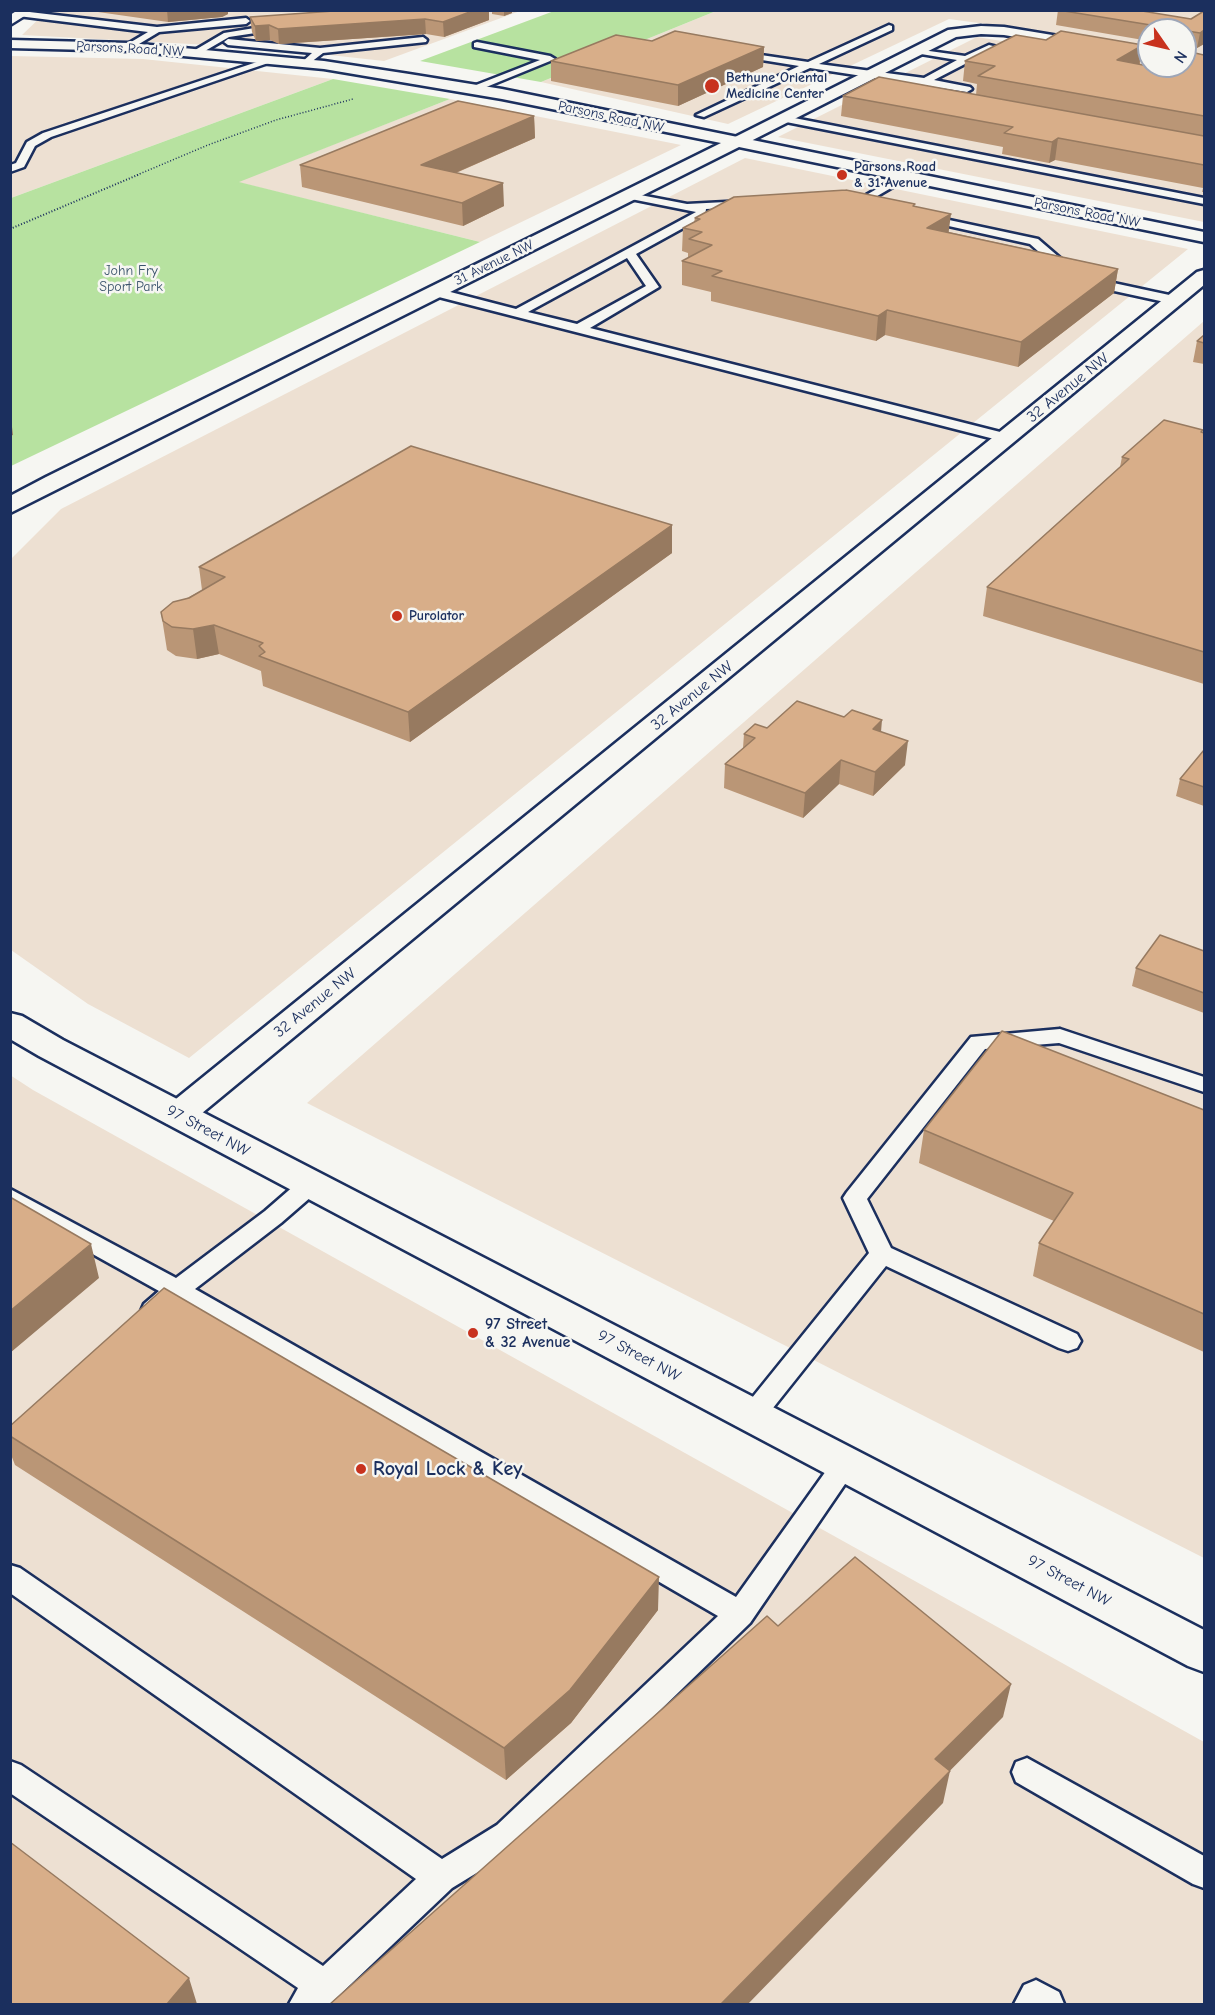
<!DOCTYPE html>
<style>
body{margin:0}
#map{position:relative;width:1215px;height:2015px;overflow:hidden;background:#f6f6f2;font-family:"Comic Neue",sans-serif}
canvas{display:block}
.frame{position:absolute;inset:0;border:12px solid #1b2f5e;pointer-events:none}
.north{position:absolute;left:1137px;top:18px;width:60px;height:60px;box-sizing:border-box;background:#f6f6f2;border:2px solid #9ea6b7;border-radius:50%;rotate:124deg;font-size:16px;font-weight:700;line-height:24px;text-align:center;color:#1b2f5e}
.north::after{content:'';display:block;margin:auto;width:21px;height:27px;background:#c8321e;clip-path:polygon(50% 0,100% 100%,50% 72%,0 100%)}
</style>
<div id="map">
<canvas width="1215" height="2015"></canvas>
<div class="frame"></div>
<div class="north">N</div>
</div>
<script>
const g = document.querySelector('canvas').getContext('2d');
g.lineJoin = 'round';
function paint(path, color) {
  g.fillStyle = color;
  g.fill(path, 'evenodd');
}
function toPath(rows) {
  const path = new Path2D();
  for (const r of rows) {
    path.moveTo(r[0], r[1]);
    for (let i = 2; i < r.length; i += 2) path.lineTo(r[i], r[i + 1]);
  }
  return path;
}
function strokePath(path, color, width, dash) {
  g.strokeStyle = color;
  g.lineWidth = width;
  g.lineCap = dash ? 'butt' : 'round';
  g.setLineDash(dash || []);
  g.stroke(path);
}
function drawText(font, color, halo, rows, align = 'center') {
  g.font = font + ' "Comic Neue",sans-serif';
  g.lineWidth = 5;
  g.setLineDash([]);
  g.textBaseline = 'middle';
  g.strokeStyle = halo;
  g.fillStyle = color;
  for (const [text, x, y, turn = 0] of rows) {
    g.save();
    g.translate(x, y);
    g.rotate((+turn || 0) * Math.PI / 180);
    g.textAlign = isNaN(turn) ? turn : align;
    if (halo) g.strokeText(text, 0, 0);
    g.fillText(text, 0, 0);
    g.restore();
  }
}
const built = toPath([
 [48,10,520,11,384,61,266,48,22,35],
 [716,11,1204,11,1204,54,1185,51,1185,30,1149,30,1149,46,949,19,728,124,541,82],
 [977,37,1204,74,1204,222,778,137],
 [11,56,143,59,333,79,11,198],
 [450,99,681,145,480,242,237,182],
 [745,158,1188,249,189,1058,88,1004,11,950,11,559,61,509],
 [1204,321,1204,1558,307,1103],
 [10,1075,33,1090,1204,1742,1204,2004,11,2004]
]);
const green = toPath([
 [554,11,716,11,541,82,420,61],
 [333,79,450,99,239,182,480,242,11,466,11,198]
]);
const pathFar1 = toPath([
 [137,175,208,145,276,120,353,99]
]);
const path = toPath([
 [10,229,140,174]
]);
const lane = toPath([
 [21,11,157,27,246,18,250,21,246,24,159,32,129,50,126,49,126,45,148,32,18,16,17,14,21,11],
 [279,24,282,25,282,29,229,37,198,55,190,53,224,33,279,24],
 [889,25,892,26,892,30,819,64,924,78,957,60,915,53,915,49,965,56,989,45,1022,53,1017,56,990,51,934,80,970,87,972,89,967,92,810,68,704,117,696,115,799,66,737,56,734,55,734,51,808,62,889,25],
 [423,37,427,40,426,42,323,53,306,66,301,63,312,53,228,45,224,42,228,39,320,48,423,37],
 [477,42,550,56,555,59,474,92,471,91,471,87,540,60,474,47,474,43,477,42],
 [269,58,277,60,51,137,35,146,24,167,10,172,10,165,16,163,27,142,43,133,269,58],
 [784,116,1204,198,1204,204,781,121,781,117,784,116],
 [904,173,909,176,908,178,867,202,877,205,877,209,859,206,856,201,904,173],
 [630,193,687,204,745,201,750,204,745,207,706,209,705,216,636,254,659,287,590,328,1012,435,1014,438,1012,441,1002,441,431,295,429,292,435,288,516,309,696,212,626,198,626,194,630,193],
 [627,258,646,286,577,324,528,312,627,258],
 [921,214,1038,239,1081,276,1174,296,1180,300,1174,304,1073,282,1030,244,917,219,915,217,921,214],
 [1060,1029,1204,1077,1204,1092,1059,1043,985,1049,867,1199,891,1248,1077,1334,1081,1341,1077,1348,1068,1351,1059,1348,886,1266,761,1423,752,1426,743,1423,739,1416,743,1409,869,1253,843,1198,847,1192,971,1037,1060,1029],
 [311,1176,319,1178,323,1184,319,1190,281,1223,195,1289,736,1597,836,1457,845,1454,854,1457,858,1465,750,1623,519,1847,452,1888,330,2004,289,2004,298,1988,10,1793,10,1761,21,1765,323,1966,416,1879,10,1593,10,1565,20,1568,442,1859,497,1825,718,1616,179,1303,162,1318,153,1320,144,1318,141,1311,144,1304,159,1291,10,1208,10,1189,176,1278,265,1211,303,1178,311,1176],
 [1027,1758,1204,1856,1204,1888,1193,1884,1016,1782,1012,1772,1016,1762,1027,1758],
 [1036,1980,1059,1992,1064,2004,1014,2004,1024,1985,1036,1980]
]);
const street = toPath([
 [18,10,34,10,10,25,10,15,18,10],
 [981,26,1004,27,1149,51,1149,59,1004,35,981,34,956,37,743,145,731,145,729,142,731,139,948,30,981,26],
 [1204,270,1204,285,190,1123,178,1127,166,1123,160,1115,166,1107,1197,272,1204,270]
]);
const secondary = toPath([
 [10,40,129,43,324,61,409,74,502,89,1204,232,1204,242,739,147,10,513,10,496,46,477,721,143,502,99,324,69,129,51,10,48,10,40],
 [10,1013,22,1016,63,1040,1204,1630,1204,1672,1188,1666,39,1056,10,1039,10,1013]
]);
const wall = toPath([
 [228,10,228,14,222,17,168,22,84,10],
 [348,10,489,20,444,37,426,34,279,44,270,40,256,41,252,32,250,17],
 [492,10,512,10,512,13,504,16,492,14],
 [1058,10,1191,19,1204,11,1204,44,1197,48,1185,46,1185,30,1149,30,1149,41,1056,25],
 [1046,40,1143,45,1140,64,1169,70,1204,55,1204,192,1202,192,1203,188,1055,160,1049,163,1002,154,1003,147,841,116,843,96,976,95,977,84,963,81,965,61],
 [652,41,764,47,763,67,678,106,551,81,551,61],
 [534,116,535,138,456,173,504,206,463,226,302,187,300,165],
 [915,206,949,232,1118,269,1114,293,1018,367,885,335,876,341,711,301,711,292,682,285,682,261,688,258,688,253,682,251,683,228,694,222,695,218],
 [1204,335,1204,364,1193,362,1197,341],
 [1203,433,1204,433,1204,684,983,616,987,587,1120,467,1122,457],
 [672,525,672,553,410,742,263,686,261,671,219,654,197,659,176,656,167,650,161,612,202,590,199,567],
 [767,728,881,732,905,765,873,796,839,784,803,818,724,788,725,764,743,748,744,734],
 [1204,750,1204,806,1176,796,1180,779],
 [1204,951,1204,1013,1132,986,1136,968],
 [1204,1110,1204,1352,1033,1276,1039,1243,1054,1221,919,1163,924,1130],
 [10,1426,658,1610,571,1723,506,1780,15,1465,10,1452]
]);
const shadedWall = toPath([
 [167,10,228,10,228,14,222,17,168,22],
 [475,10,489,10,489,20,444,37,443,22],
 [504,10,512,10,512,13,504,16],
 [425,19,426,34,279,44,278,29],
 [269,25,270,40,256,41,255,26],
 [1204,30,1204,44,1197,48,1200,33],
 [1143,45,1139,65,1117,60],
 [764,47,763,67,678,106,678,85],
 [534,116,535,138,423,187,421,165],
 [1058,138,1055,160,1049,163,1052,142],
 [503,183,504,206,463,226,462,203],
 [951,214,948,237,927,228],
 [1118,269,1114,293,1018,367,1021,342],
 [887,310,885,335,876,341,878,316],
 [10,427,12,427,13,435,10,436],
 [672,525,672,553,410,742,408,712],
 [214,625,219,654,197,659,193,629],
 [882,720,880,744,873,729],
 [908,741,905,765,873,796,875,772],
 [841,760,839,784,803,818,805,793],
 [91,1244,99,1278,10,1353,10,1311],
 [659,1577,658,1610,571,1723,506,1780,504,1748],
 [1011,1684,1003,1717,929,1792,935,1759],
 [950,1771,943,1803,748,2004,721,2004],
 [189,1978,197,2004,167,2004]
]);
const building = toPath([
 [348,10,475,10,443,22,425,19,278,29,269,25,255,26,250,17,348,10],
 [1058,10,1136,10,1191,19,1204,11,1204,30,1200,33,1058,10],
 [675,31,764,47,678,85,551,61,616,35,652,41,675,31],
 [1061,31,1143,45,1117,60,1169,70,1174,66,1185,66,1185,59,1195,53,1204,55,1204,116,978,76,995,66,965,61,1016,35,1046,40,1061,31],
 [879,77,1204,136,1204,165,1058,138,1052,142,1004,133,1013,127,843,96,879,77],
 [458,101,534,116,421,165,503,183,462,203,300,165,458,101],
 [846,190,915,204,913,206,951,214,927,228,1118,269,1021,342,887,310,878,316,712,276,722,271,682,261,712,245,689,239,702,232,683,228,700,219,695,218,734,197,846,190],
 [1204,335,1204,343,1197,341,1204,335],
 [1164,420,1203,430,1201,432,1204,433,1204,652,987,587,1129,459,1122,457,1164,420],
 [411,446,672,525,408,712,259,656,265,652,259,646,263,643,214,625,193,629,172,627,163,621,161,612,173,602,189,598,225,577,199,567,411,446],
 [797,701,844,717,852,710,882,720,873,729,908,741,875,772,841,760,805,793,725,764,755,738,744,734,755,724,767,728,797,701],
 [1204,750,1204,787,1180,779,1204,750],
 [1160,935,1204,951,1204,993,1136,968,1160,935],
 [1002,1031,1204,1110,1204,1314,1039,1243,1073,1193,924,1130,1002,1031],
 [10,1197,91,1244,10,1311,10,1197],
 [164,1288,659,1577,570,1690,504,1748,10,1436,10,1426,164,1288],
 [855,1557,1011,1684,935,1759,950,1771,721,2004,330,2004,767,1616,778,1626,855,1557],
 [10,1842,189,1978,167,2004,10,2004,10,1842]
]);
const markers = [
 [712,86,8,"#c8321e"],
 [842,175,6,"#c8321e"],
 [397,616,6,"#c8321e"],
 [473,1333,6,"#c8321e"],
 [361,1469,6,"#c8321e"]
];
const farStreetnames = [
 ["Parsons Road NW",130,49,3],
 ["Parsons Road NW",611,117,12],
 ["Parsons Road NW",1087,213,11],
 ["31 Avenue NW",494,263,-26]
];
const farPoinames = [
 ["Bethune Oriental",726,78],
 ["Medicine Center",726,94],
 ["Parsons Road",854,167],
 ["& 31 Avenue",854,183],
 ["Purolator",409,616]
];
const farParknames = [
 ["John Fry",131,271],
 ["Sport Park",131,287]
];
const streetNames = [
 ["32 Avenue NW",1068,388,-39],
 ["32 Avenue NW",692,696,-39],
 ["32 Avenue NW",315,1003,-39],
 ["97 Street NW",208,1131,28],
 ["97 Street NW",639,1356,28],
 ["97 Street NW",1069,1581,28]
];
const poiNames = [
 ["97 Street",485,1324],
 ["& 32 Avenue",485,1342]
];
const nearPoinames = [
 ["Royal Lock & Key",373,1469]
];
paint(built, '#ede0d2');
paint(green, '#b7e2a0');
strokePath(lane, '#1b2f5e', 5);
strokePath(street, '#1b2f5e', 5);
strokePath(secondary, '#1b2f5e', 5);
strokePath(pathFar1, '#1b2f5e', 1.5, [1, 2]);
strokePath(path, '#1b2f5e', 2, [1, 2]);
paint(lane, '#f6f6f2');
paint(street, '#f6f6f2');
paint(secondary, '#f6f6f2');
paint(wall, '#ba9676');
paint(shadedWall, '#977a60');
paint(building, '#d8ae89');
strokePath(building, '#977a60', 1.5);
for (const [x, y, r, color] of markers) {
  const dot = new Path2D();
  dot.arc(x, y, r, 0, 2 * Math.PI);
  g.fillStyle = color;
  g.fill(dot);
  strokePath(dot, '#f6f6f2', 2);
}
drawText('14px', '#1b2f5e', '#f6f6f2', farStreetnames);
drawText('bold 14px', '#1b2f5e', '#f6f6f2', farPoinames, 'left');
drawText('14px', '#3a536b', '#f6f6f2', farParknames);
drawText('16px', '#1b2f5e', '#f6f6f2', streetNames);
drawText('bold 16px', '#1b2f5e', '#f6f6f2', poiNames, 'left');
drawText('bold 20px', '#1b2f5e', '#f6f6f2', nearPoinames, 'left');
</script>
